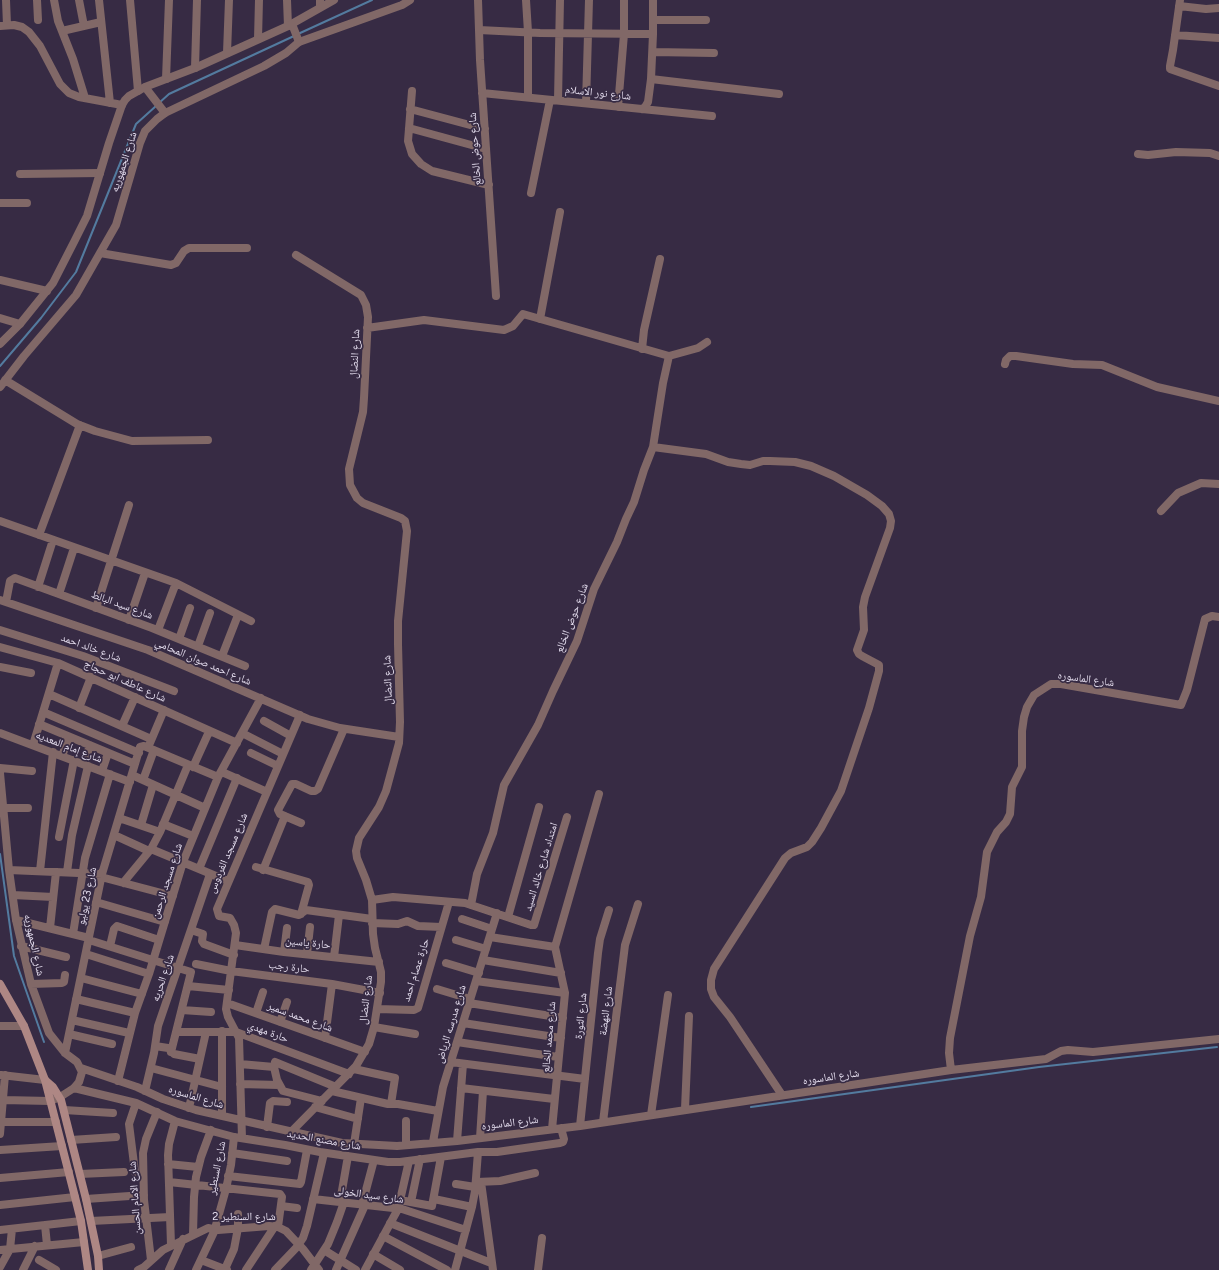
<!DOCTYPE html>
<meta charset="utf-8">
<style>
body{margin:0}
canvas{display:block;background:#372b44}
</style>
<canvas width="1219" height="1270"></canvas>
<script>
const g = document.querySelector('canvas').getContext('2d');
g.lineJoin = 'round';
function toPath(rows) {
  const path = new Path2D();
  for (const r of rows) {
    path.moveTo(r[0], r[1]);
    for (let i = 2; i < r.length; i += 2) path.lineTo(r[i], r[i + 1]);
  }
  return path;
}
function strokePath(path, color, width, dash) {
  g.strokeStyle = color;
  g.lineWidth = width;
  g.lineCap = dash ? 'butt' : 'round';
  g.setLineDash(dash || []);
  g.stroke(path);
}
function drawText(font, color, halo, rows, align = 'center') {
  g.font = font + ' Figtree,"Noto Naskh Arabic",sans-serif';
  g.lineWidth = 3.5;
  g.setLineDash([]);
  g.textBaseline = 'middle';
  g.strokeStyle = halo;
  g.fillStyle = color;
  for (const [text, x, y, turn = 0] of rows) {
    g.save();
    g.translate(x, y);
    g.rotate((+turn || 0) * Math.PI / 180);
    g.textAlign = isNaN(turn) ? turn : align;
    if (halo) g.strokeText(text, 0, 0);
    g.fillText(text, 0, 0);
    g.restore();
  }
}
const stream = toPath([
 [298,34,372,0],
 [159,103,169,94,294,36],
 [0,366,41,318,76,272,136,124,156,106],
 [0,854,14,956,44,1042],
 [751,1107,1039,1067,1217,1047]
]);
const minor = toPath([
 [6,0,7,25],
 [37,0,38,20],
 [54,0,58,21,73,59,85,98],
 [79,0,84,26],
 [99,0,110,103],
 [130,0,138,91],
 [287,0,288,26],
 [320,0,320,7],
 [478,0,480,60,496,296],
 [526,0,528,32,528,97],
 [1180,0,1173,50,1170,66,1170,69,1219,86],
 [1179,6,1206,9,1219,8],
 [653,20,706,20],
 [0,26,14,25,22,27,29,32,40,46,60,84,69,93,79,97,122,105],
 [479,30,540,33,653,34],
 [62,31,101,22],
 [1175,35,1219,38],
 [258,39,259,0],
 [653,52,714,53],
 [227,53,229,0],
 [195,68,197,0],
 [166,79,169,0],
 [651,79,779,94],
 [412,91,408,141,412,154,421,164,432,171,489,185],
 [482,93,712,116],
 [558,100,560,0],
 [586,103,589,0],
 [618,107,624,34,624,0],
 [410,109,485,129],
 [642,109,645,107,648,102,651,79,653,34,653,0],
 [409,128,486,149],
 [1138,154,1148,155,1176,152,1210,153,1219,156],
 [20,174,100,173],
 [531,193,550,100],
 [0,203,27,203],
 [100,253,171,265,176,263,184,251,189,248,247,248],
 [0,280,47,291],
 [0,318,20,324],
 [540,319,560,212],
 [367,328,424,320,504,330,513,326,523,314,669,356,698,348,707,342],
 [642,349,644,330,660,259],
 [1005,364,1006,360,1010,356,1016,356,1073,364,1102,365,1157,387,1219,401],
 [5,380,77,424,95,431,132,441,208,440],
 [0,387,24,356,76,295,116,225,140,143,145,131,157,119,165,113,264,66,286,53,299,42,402,5,410,0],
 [653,447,706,454,728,462,741,464,750,465,763,461,770,461,795,462,811,466,834,476,867,495,882,506,889,514,891,521,890,528,865,597,863,607,864,630,857,650,859,654,862,656,879,665,879,671,869,708,841,791,821,828,812,842,807,847,791,853,785,858,714,969,711,980,711,989,714,997,730,1017,782,1095],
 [1161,511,1178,493,1201,483,1219,484],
 [0,521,176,583,251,621],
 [39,535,80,425],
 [38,587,53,540],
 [59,594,74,548],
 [0,600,148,650,308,719,340,728,399,737],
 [6,602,10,581,15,578,152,628,245,666],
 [96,608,129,505],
 [129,620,145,573],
 [0,630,83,656,174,691],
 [158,630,176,583],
 [179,639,190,608],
 [198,646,210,613],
 [0,647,58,663,237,743],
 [222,656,238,615],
 [0,667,31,673],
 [49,694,151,739],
 [79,708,91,677],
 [43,712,139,753],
 [264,721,291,736],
 [39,724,135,764],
 [122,726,135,697],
 [0,733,130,782],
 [242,733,283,754],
 [150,743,164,710],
 [33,745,58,663],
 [251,753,278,766],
 [62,756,69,737],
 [84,764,90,745],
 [193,767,208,734],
 [0,768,32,771],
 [102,771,108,753],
 [222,772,267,792],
 [0,773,9,870,16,920,31,984,49,1033,65,1053,77,1062,82,1072,79,1082,74,1088,60,1097,50,1101,3,1100],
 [132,775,205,808],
 [143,780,154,750],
 [3,808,28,808],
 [119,818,160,832],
 [301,823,280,814,278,810,292,784,296,784,311,791,315,791,318,789,344,729],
 [163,824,193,836],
 [141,825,153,785],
 [114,835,149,851],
 [59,837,74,760],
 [151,849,228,881],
 [256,867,308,882,309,885,301,914],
 [199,869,237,778],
 [9,870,102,874],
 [263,870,285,816],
 [40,871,53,752],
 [67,872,72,835,88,766],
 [101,877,173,896],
 [123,883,151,849,160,832,188,765],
 [13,895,53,897],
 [372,900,393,897,465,903,531,925,534,925,567,817],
 [96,902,165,922],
 [471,905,477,874,493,833,504,785,538,725,553,691,577,641,594,589,617,542,626,519,634,502,644,470,653,447,663,383,669,356],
 [508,917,539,807],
 [462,919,492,929],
 [16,920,89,938],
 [372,923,398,924,407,921,418,926,441,927],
 [50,928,56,872],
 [191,930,203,934,202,941,204,944,234,955],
 [73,934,85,858,110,774],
 [490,937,555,947],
 [89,940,191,972,171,1052],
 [456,940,486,949],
 [235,945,284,952,379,962],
 [21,946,66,957],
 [110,946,114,929,117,926,159,940],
 [264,949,272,912,275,909,299,915,306,910,372,919],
 [284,952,287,928],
 [86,954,149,974],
 [307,954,310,927],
 [334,957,339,915],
 [483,960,561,973],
 [446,963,479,973],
 [196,964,231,971,332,984,380,993],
 [81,978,142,994],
 [476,981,565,993],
 [31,984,62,983,64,982,65,975],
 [188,986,229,990],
 [437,989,470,999],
 [76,999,135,1013],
 [227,1003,365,1052],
 [469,1003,563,1018],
 [377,1009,414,1010,418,1008,449,902],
 [182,1010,211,1012],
 [256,1013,263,992],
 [72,1020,129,1033],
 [280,1022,287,1002],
 [463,1023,561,1038],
 [0,1026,24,1026],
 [374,1027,415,1034],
 [222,1031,222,1116],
 [176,1032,236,1032,349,1074],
 [69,1034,112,1044],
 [325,1038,332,984],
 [457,1042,558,1057],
 [155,1046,168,1048,174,1054,200,1059],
 [65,1053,102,874,140,747,144,746,218,777],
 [275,1062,336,1087],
 [451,1062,585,1079],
 [240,1064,274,1067,277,1080,283,1091,322,1101],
 [81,1068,137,1087,163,1099,196,1110,342,1143,397,1146,457,1141,580,1126,951,1070,1046,1059,1061,1051,1068,1050,1093,1052,1219,1039],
 [151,1068,222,1087],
 [354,1069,395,1078,391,1104],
 [951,1070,949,1053,950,1038,970,936,981,897,987,852,997,832,1006,822,1010,814,1012,787,1022,767,1022,731,1024,717,1027,707,1034,695,1051,684,1061,684,1181,705,1187,690,1205,619,1212,616,1219,617],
 [1,1075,45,1080],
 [118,1081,135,1013,149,974,183,862,218,777,261,698],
 [240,1084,279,1085],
 [74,1088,136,1103,175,1121,234,1137,285,1145,320,1152,388,1162,400,1162,478,1152,497,1152,560,1143,563,1142,564,1139,561,1128],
 [461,1088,554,1099],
 [145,1091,154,1053,158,1026,210,874],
 [332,1091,388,1104,398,1104,438,1111],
 [315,1107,358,1119],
 [189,1108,206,1032],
 [685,1109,689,1016],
 [64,1110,113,1113],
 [651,1115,668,995],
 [1,1122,56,1122],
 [603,1122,625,945,638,904],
 [580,1126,598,953,600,939,609,910],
 [267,1127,270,1103,273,1101,287,1102],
 [552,1129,565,993,555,947,599,794],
 [291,1132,356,1066,369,1044,374,1027,381,982,381,972,375,948,373,934,372,900,366,880,357,858,356,851,359,838,379,807,386,791,399,743,400,722,398,644,398,621,407,531,405,521,401,518,363,503,357,498,350,485,349,469,363,412,364,398,368,317,366,305,361,295,296,255],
 [0,1134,5,1075],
 [242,1138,239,1038,228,1017,226,1009,236,933,234,925,230,918,219,916,217,909,300,715],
 [480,1138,483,1091],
 [71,1140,116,1137],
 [457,1141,463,1064],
 [433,1142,443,1087,497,913],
 [354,1144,361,1098],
 [406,1145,406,1121],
 [0,1150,62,1146],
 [232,1153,287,1161],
 [168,1164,198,1167],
 [135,1172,129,1124,136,1103],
 [80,1174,124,1172],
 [228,1176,300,1184,301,1182,307,1150],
 [0,1178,69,1172],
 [169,1182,280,1194,282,1197,278,1227],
 [477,1182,500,1181,535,1173],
 [481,1182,493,1270],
 [456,1184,475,1187],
 [86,1199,144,1195],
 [313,1199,402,1209,466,1230],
 [434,1199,472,1207],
 [400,1200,432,1206,441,1157],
 [340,1202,348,1156],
 [411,1202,420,1159],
 [0,1205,75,1197],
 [362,1205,374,1160],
 [281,1206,297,1208],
 [91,1221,170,1217],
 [390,1223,491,1263],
 [45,1225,47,1245],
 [0,1230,81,1221],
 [193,1234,194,1197,196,1177,201,1157,211,1130],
 [383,1236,447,1270],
 [171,1245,168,1155,169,1144,175,1121],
 [0,1250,84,1242],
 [324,1250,356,1270],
 [373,1254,400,1270],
 [98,1256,131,1247],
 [39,1260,56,1270],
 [151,1260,144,1200,143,1153,146,1139,157,1112],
 [201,1260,227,1270],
 [0,1267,10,1249,12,1229],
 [225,1269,234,1249,238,1228,238,1214],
 [23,1270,35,1246],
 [138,1270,144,1267,163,1250,208,1228,218,1230,269,1226,278,1227,286,1231,303,1249,319,1270],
 [169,1270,183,1239],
 [196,1270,214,1232,226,1189,231,1165,234,1137],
 [246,1270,275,1226],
 [275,1270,296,1248,303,1238,307,1226,324,1153],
 [311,1270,328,1244,337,1222,344,1202],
 [336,1270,365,1205],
 [365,1270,398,1209,409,1161],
 [455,1270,472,1207,475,1191,478,1152],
 [538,1270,542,1238]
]);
const tertiary = toPath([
 [292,24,299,42],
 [145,87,165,113],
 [0,344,20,324,53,283,75,240,87,216,109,143,122,105,125,100,129,96,145,87,195,68,288,26,334,0]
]);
const secondary = toPath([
 [0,984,24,1026,45,1080,75,1197,81,1221,88,1270],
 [45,1080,53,1087,61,1100,86,1199,98,1256,99,1270]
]);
const streetNames = [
 ["شارع نور الاسلام",598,93,6],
 ["شارع حوض الخالع",475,149,-94],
 ["شارع الجمهوريه",124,162,-72],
 ["شارع النضال",355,354,-87],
 ["شارع سيد البالط",122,605,20],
 ["شارع حوض الخالع",572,618,-69],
 ["شارع خالد احمد",91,648,20],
 ["شارع احمد صوان المحامي",203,662,23],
 ["شارع الماسوره",1086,679,8],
 ["شارع النضال",388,680,-92],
 ["شارع عاطف ابو حجاج",125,681,24],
 ["شارع إمام المعديه",69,747,21],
 ["شارع مسجد الفردوس",228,853,-67],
 ["امتداد شارع خالد السيد",541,867,-73],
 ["شارع مسجد الرحمن",167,881,-72],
 ["شارع 23 يوليو",87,896,-78],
 ["حارة ياسين",308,943,6],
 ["شارع الجمهوريه",34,945,78],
 ["حارة رجب",289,967,7],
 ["حارة عصام احمد",416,970,-72],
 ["شارع الحريه",163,978,-71],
 ["شارع النضال",366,1000,-83],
 ["شارع النهضة",606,1011,-83],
 ["شارع الثورة",581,1016,-84],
 ["شارع محمد سمير",300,1017,20],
 ["شارع مدرسه الرياض",451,1024,-73],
 ["حارة مهدي",268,1032,20],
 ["شارع محمد الخالع",549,1037,-85],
 ["شارع الماسوره",831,1077,-8],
 ["شارع الماسوره",196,1097,17],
 ["شارع الماسوره",510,1123,-7],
 ["شارع مصنع الحديد",324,1140,10],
 ["شارع السنطير",217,1168,-79],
 ["شارع سيد الخولى",369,1195,8],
 ["شارع الامام الحسن",135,1198,-94],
 ["شارع السنطير 2",244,1217]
];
strokePath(stream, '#537b9f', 2);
strokePath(minor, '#816867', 8);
strokePath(tertiary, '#816867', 8);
strokePath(secondary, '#ae8784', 8);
drawText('11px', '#e5deef', '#372b44', streetNames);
</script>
